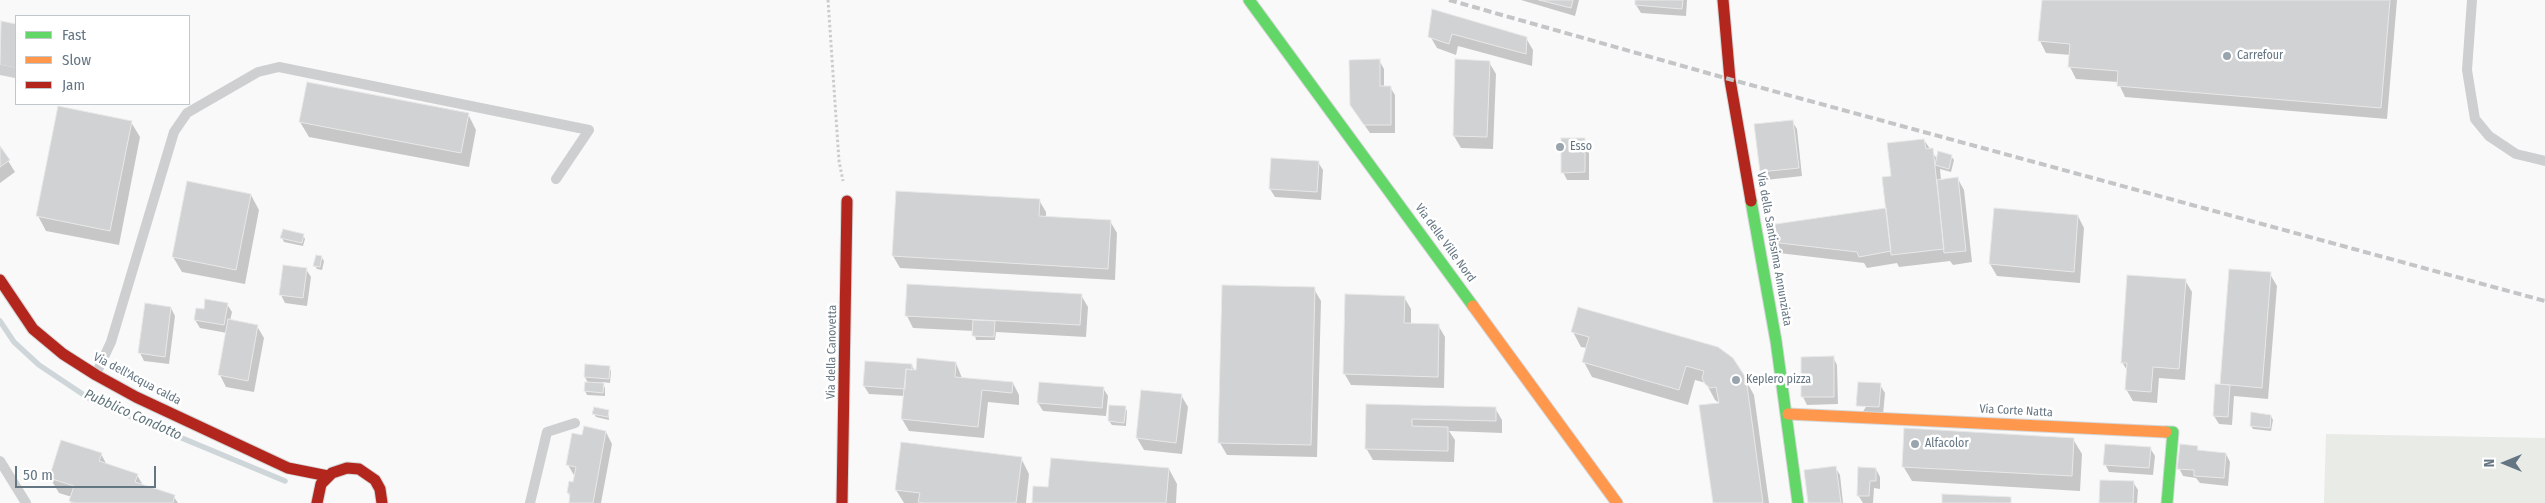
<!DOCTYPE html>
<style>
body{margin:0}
#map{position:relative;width:2545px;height:503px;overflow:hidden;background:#f9f9f9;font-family:"Fira Sans Condensed",sans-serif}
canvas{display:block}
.legend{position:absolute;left:15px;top:15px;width:175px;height:90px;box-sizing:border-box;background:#fff;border:1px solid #c1c8cd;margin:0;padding:6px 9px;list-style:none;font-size:15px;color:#657683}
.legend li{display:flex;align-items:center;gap:10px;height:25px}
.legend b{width:25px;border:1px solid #c1c8cd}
.north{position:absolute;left:2480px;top:438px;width:50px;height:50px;-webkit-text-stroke:4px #fff;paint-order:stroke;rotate:270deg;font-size:14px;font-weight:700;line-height:20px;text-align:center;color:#657683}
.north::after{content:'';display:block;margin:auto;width:18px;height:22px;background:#657683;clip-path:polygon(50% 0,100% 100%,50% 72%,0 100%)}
.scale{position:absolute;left:15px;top:466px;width:141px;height:22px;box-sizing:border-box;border:2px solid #657683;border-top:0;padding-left:6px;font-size:15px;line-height:18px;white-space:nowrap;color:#657683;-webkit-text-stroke:4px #fff;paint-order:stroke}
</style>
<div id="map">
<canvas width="2545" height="503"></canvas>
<ul class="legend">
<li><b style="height:6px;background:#63d668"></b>Fast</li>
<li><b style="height:6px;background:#ff974d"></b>Slow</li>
<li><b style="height:6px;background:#b3261e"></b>Jam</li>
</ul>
<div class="north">N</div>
<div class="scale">50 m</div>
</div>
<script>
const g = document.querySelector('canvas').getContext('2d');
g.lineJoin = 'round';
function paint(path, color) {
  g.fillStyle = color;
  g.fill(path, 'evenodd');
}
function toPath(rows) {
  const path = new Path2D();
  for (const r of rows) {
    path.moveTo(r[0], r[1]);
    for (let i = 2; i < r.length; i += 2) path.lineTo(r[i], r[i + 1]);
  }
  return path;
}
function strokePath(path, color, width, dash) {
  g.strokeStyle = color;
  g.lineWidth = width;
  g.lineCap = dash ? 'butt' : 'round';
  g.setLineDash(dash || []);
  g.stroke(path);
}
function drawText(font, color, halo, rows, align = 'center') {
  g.font = font + ' "Fira Sans Condensed",sans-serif';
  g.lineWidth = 5;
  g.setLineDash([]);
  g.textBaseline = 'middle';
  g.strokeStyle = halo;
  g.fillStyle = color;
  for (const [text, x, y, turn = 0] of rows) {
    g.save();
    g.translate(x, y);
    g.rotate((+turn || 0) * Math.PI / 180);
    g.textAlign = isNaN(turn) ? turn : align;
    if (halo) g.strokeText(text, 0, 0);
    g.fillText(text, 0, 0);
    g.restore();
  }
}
const green = toPath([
 [2326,434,2545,438,2545,503,2324,503]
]);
const shadow = toPath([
 [1521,0,1579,0,1575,16],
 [1636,0,1687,0,1686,16,1641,13,1636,5],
 [2043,0,2397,0,2387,119,2125,97,2118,82,2076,79,2070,67,2071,55,2046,53,2040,41],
 [1433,10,1526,38,1533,50,1532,66,1458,46,1456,55,1437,48,1430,36],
 [2,22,16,25,16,71,0,68],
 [1379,60,1384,69,1384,88,1390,87,1395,95,1395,133,1370,133,1356,113],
 [1489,62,1496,74,1493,149,1461,148,1454,136],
 [468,114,476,130,469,167,309,137,300,122],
 [1792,121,1797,129,1802,176,1766,180,1761,172],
 [131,122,140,137,119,245,46,231,38,216],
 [1584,139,1589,147,1589,180,1567,180,1563,172],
 [1924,140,1937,159,1951,156,1954,160,1951,172,1940,169,1941,180,1958,179,1964,190,1972,262,1953,265,1950,261,1899,267,1897,263,1867,268,1864,263,1779,253,1772,241,1887,210,1892,177],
 [0,148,15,172,0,183],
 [1318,162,1323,170,1321,200,1275,197,1270,189],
 [897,192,1039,200,1046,212,1046,217,1110,221,1117,233,1115,280,900,268,893,256],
 [251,195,259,210,245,284,182,272,173,257],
 [2078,216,2084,228,2080,283,1997,276,1990,264],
 [303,235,305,239,303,246,284,242,282,238],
 [322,258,324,261,322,270,317,269,315,266],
 [306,269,311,277,307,306,285,303,281,295],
 [2230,270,2270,274,2277,286,2268,399,2234,396,2232,425,2219,424,2214,416,2221,386],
 [2185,280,2192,292,2185,380,2159,378,2157,403,2133,401,2126,389,2128,372,2122,362],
 [1314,289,1321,301,1317,457,1227,455,1220,443],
 [1081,295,1088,307,1086,337,996,332,995,340,976,340,974,331,913,328,907,316],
 [1404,297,1411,309,1411,324,1438,325,1445,337,1444,388,1351,385,1344,373],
 [227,304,232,312,230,321,257,326,264,338,254,392,226,387,220,375,227,333,200,328,195,320,205,311],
 [171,308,175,316,169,364,144,361,140,353],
 [1573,332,1745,379,1754,395,1769,503,1714,503,1721,404,1715,400,1706,383,1695,380,1688,405,1592,377,1584,362,1587,348,1581,347],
 [1833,357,1837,365,1838,404,1807,405,1803,397],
 [956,363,962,378,1013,383,1019,395,1019,405,988,402,984,438,909,431,902,419,905,396,869,394,864,386,912,366,915,371],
 [586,366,609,368,611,371,610,383,602,382,605,388,605,396,587,395,585,391,586,383,588,383,585,377],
 [1880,385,1885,393,1883,415,1862,413],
 [1103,388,1108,396,1106,416,1043,411,1038,403],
 [1181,395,1188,407,1182,454,1144,450,1137,438],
 [1367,405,1495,408,1502,420,1502,433,1449,431,1455,440,1454,462,1373,460,1366,448],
 [1125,407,1127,411,1126,426,1112,425,1109,421],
 [608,411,609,420,596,417,594,414],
 [2271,416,2273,420,2271,431,2253,429,2251,426],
 [606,432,612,444,601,503,570,503,571,498,568,493,575,477,568,465,583,436],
 [2073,439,2082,454,2080,491,1912,481,1903,466],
 [2197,447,2199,451,2226,454,2230,462,2228,486,2200,483,2196,478,2183,476,2179,468],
 [2150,448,2155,456,2153,475,2109,472,2105,464],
 [101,454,107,465,137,475,144,487,174,497,178,503,71,503,72,497,59,493,50,478],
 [1021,458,1029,474,1026,503,904,503,896,490],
 [1835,467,1840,475,1843,503,1810,503],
 [1169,469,1177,484,1176,503,1033,503,1050,488],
 [1876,469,1880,477,1880,489,1874,488,1873,503,1863,503,1858,495],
 [2133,482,2138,490,2137,503,2100,503]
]);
const stream = toPath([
 [0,321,14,342,39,365,93,401,285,481]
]);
const building = toPath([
 [1539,0,1573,0,1571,8,1539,0],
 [1635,0,1683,0,1682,9,1635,5,1635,0],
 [2042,0,2390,0,2381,108,2117,86,2118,71,2068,67,2070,44,2038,41,2042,0],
 [1432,9,1527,37,1526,54,1452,34,1449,44,1428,37,1432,9],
 [1,21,16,24,16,68,0,65,1,21],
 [1380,59,1380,86,1391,86,1391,125,1364,125,1350,105,1349,60,1380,59],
 [1455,59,1490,61,1487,137,1453,136,1455,59],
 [307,82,469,113,461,153,299,122,307,82],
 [58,106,132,121,110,231,36,216,58,106],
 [1793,120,1799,168,1760,172,1754,124,1793,120],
 [1561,138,1585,138,1585,172,1561,173,1561,138],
 [1924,139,1926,149,1933,148,1944,249,1891,255,1882,177,1891,176,1887,143,1924,139],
 [0,146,10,160,0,167,0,146],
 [1938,151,1952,155,1949,169,1935,165,1938,151],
 [1271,158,1319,161,1317,192,1269,189,1271,158],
 [1958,177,1966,251,1944,253,1937,180,1958,177],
 [187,181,251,194,236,270,172,257,187,181],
 [896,191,1040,199,1039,216,1111,220,1108,269,892,256,896,191],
 [1886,208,1891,251,1859,257,1857,252,1771,242,1769,225,1886,208],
 [1994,208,2078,215,2074,272,1989,264,1994,208],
 [283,229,304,234,302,243,280,238,283,229],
 [316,255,322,256,320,267,313,266,316,255],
 [283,265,307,268,303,298,279,295,283,265],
 [2229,269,2271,272,2262,388,2220,384,2229,269],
 [2127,275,2186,279,2179,369,2153,367,2151,392,2125,390,2127,363,2121,363,2127,275],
 [907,284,1082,294,1080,325,905,316,907,284],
 [1222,285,1315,287,1311,445,1218,443,1222,285],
 [1345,294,1405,296,1404,323,1439,324,1438,377,1343,374,1345,294],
 [205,299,228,303,224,325,194,320,196,308,204,309,205,299],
 [145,303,171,307,165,357,138,353,145,303],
 [1578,307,1718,347,1733,358,1746,378,1763,503,1713,503,1699,405,1719,403,1716,387,1710,388,1705,384,1702,378,1704,371,1686,366,1679,390,1582,362,1589,337,1571,332,1578,307],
 [228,319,258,325,248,381,218,375,228,319],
 [973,320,995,321,994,337,972,336,973,320],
 [1834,356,1834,397,1801,397,1801,357,1834,356],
 [917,358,956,362,955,377,1013,382,1012,393,982,390,978,427,901,419,906,369,916,370,917,358],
 [865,361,912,364,912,370,906,369,905,389,863,386,865,361],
 [585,364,610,366,609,379,584,377,585,364],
 [585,382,604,383,603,393,584,391,585,382],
 [1039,382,1104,387,1102,408,1037,403,1039,382],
 [1858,382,1881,383,1879,407,1856,406,1858,382],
 [2215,384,2230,385,2228,417,2213,416,2215,384],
 [1141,390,1182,394,1176,443,1136,438,1141,390],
 [1366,404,1496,407,1496,421,1412,419,1412,426,1448,427,1448,451,1365,449,1366,404],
 [1109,405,1126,406,1124,423,1108,421,1109,405],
 [594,407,609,410,608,417,592,414,594,407],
 [2251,412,2271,415,2270,428,2250,426,2251,412],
 [584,426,606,431,593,503,569,503,570,493,567,493,569,481,573,482,576,467,566,465,572,433,582,435,584,426],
 [1904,428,2074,438,2072,476,1902,467,1904,428],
 [61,440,102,453,99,461,138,474,135,482,175,495,173,503,75,503,69,501,74,486,49,478,61,440],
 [901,442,1022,457,1016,503,924,503,918,502,920,493,895,490,901,442],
 [2105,444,2151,447,2149,468,2103,465,2105,444],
 [2180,444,2198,446,2197,450,2226,453,2224,478,2194,476,2194,470,2177,469,2180,444],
 [1051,458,1169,468,1166,503,1032,503,1033,486,1048,487,1051,458],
 [1836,466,1841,503,1808,503,1804,470,1836,466],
 [1858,467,1876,468,1876,481,1870,481,1869,496,1857,496,1858,467],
 [2100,480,2134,481,2133,503,2099,503,2100,480],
 [1942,494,2011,497,2011,503,1942,503,1942,494]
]);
const path = toPath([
 [828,0,839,161,843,181]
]);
const lane = toPath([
 [2472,0,2467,70,2475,119,2489,136,2516,154,2545,161],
 [0,70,16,73],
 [96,374,111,342,174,132,187,113,258,72,279,67,589,130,556,179],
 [0,461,26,503],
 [530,503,547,432,575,423]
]);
const fast = toPath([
 [1249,0,1473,306],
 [1751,201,1776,341,1798,503],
 [2166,432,2173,432,2167,503]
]);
const slow = toPath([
 [1473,306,1617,503],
 [1788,414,2166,432]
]);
const jam = toPath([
 [1723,0,1730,80,1751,201],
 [0,280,33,329,63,354,96,375,136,397,288,468,328,476],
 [317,503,321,484,332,473,347,468,359,469,375,480,380,489,382,503],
 [842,503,847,201]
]);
const rail = toPath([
 [1449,0,1718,76,2545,301]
]);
const markers = [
 [2227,56,5,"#99a4ac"],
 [1560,147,5,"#99a4ac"],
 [1736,380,5,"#99a4ac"],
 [1915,444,5,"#99a4ac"]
];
const poiNames = [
 ["Carrefour",2237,56],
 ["Esso",1570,147],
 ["Keplero pizza",1746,380],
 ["Alfacolor",1925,444]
];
const streetNames = [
 ["Via delle Ville Nord",1445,243,54],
 ["Via della Santissima Annunziata",1774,249,80],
 ["Via della Canovetta",832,352,-89],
 ["Via dell'Acqua calda",137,379,28],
 ["Via Corte Natta",2016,411,3]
];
const waterNames = [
 ["Pubblico Condotto",133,415,24]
];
paint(green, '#e8ebe6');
paint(shadow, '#0003');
strokePath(stream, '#ced6d9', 5.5);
paint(building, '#d0d2d3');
strokePath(building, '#e8e8e8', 1);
strokePath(fast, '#d5d6d7', 13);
strokePath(slow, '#d5d6d7', 13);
strokePath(jam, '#d5d6d7', 13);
strokePath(path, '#cbcccd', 3, [2.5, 2.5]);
strokePath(lane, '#cecfd0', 10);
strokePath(fast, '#63d668', 11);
strokePath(slow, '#ff974d', 11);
strokePath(jam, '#b3261e', 11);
strokePath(rail, '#c3c5c6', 4, [8, 4]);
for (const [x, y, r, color] of markers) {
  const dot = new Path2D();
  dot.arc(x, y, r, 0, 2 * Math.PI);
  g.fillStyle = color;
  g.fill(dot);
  strokePath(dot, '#fff', 2);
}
drawText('12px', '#657683', '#fff', poiNames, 'left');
drawText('12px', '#657683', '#fff', streetNames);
drawText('italic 14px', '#60757c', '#fff', waterNames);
</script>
